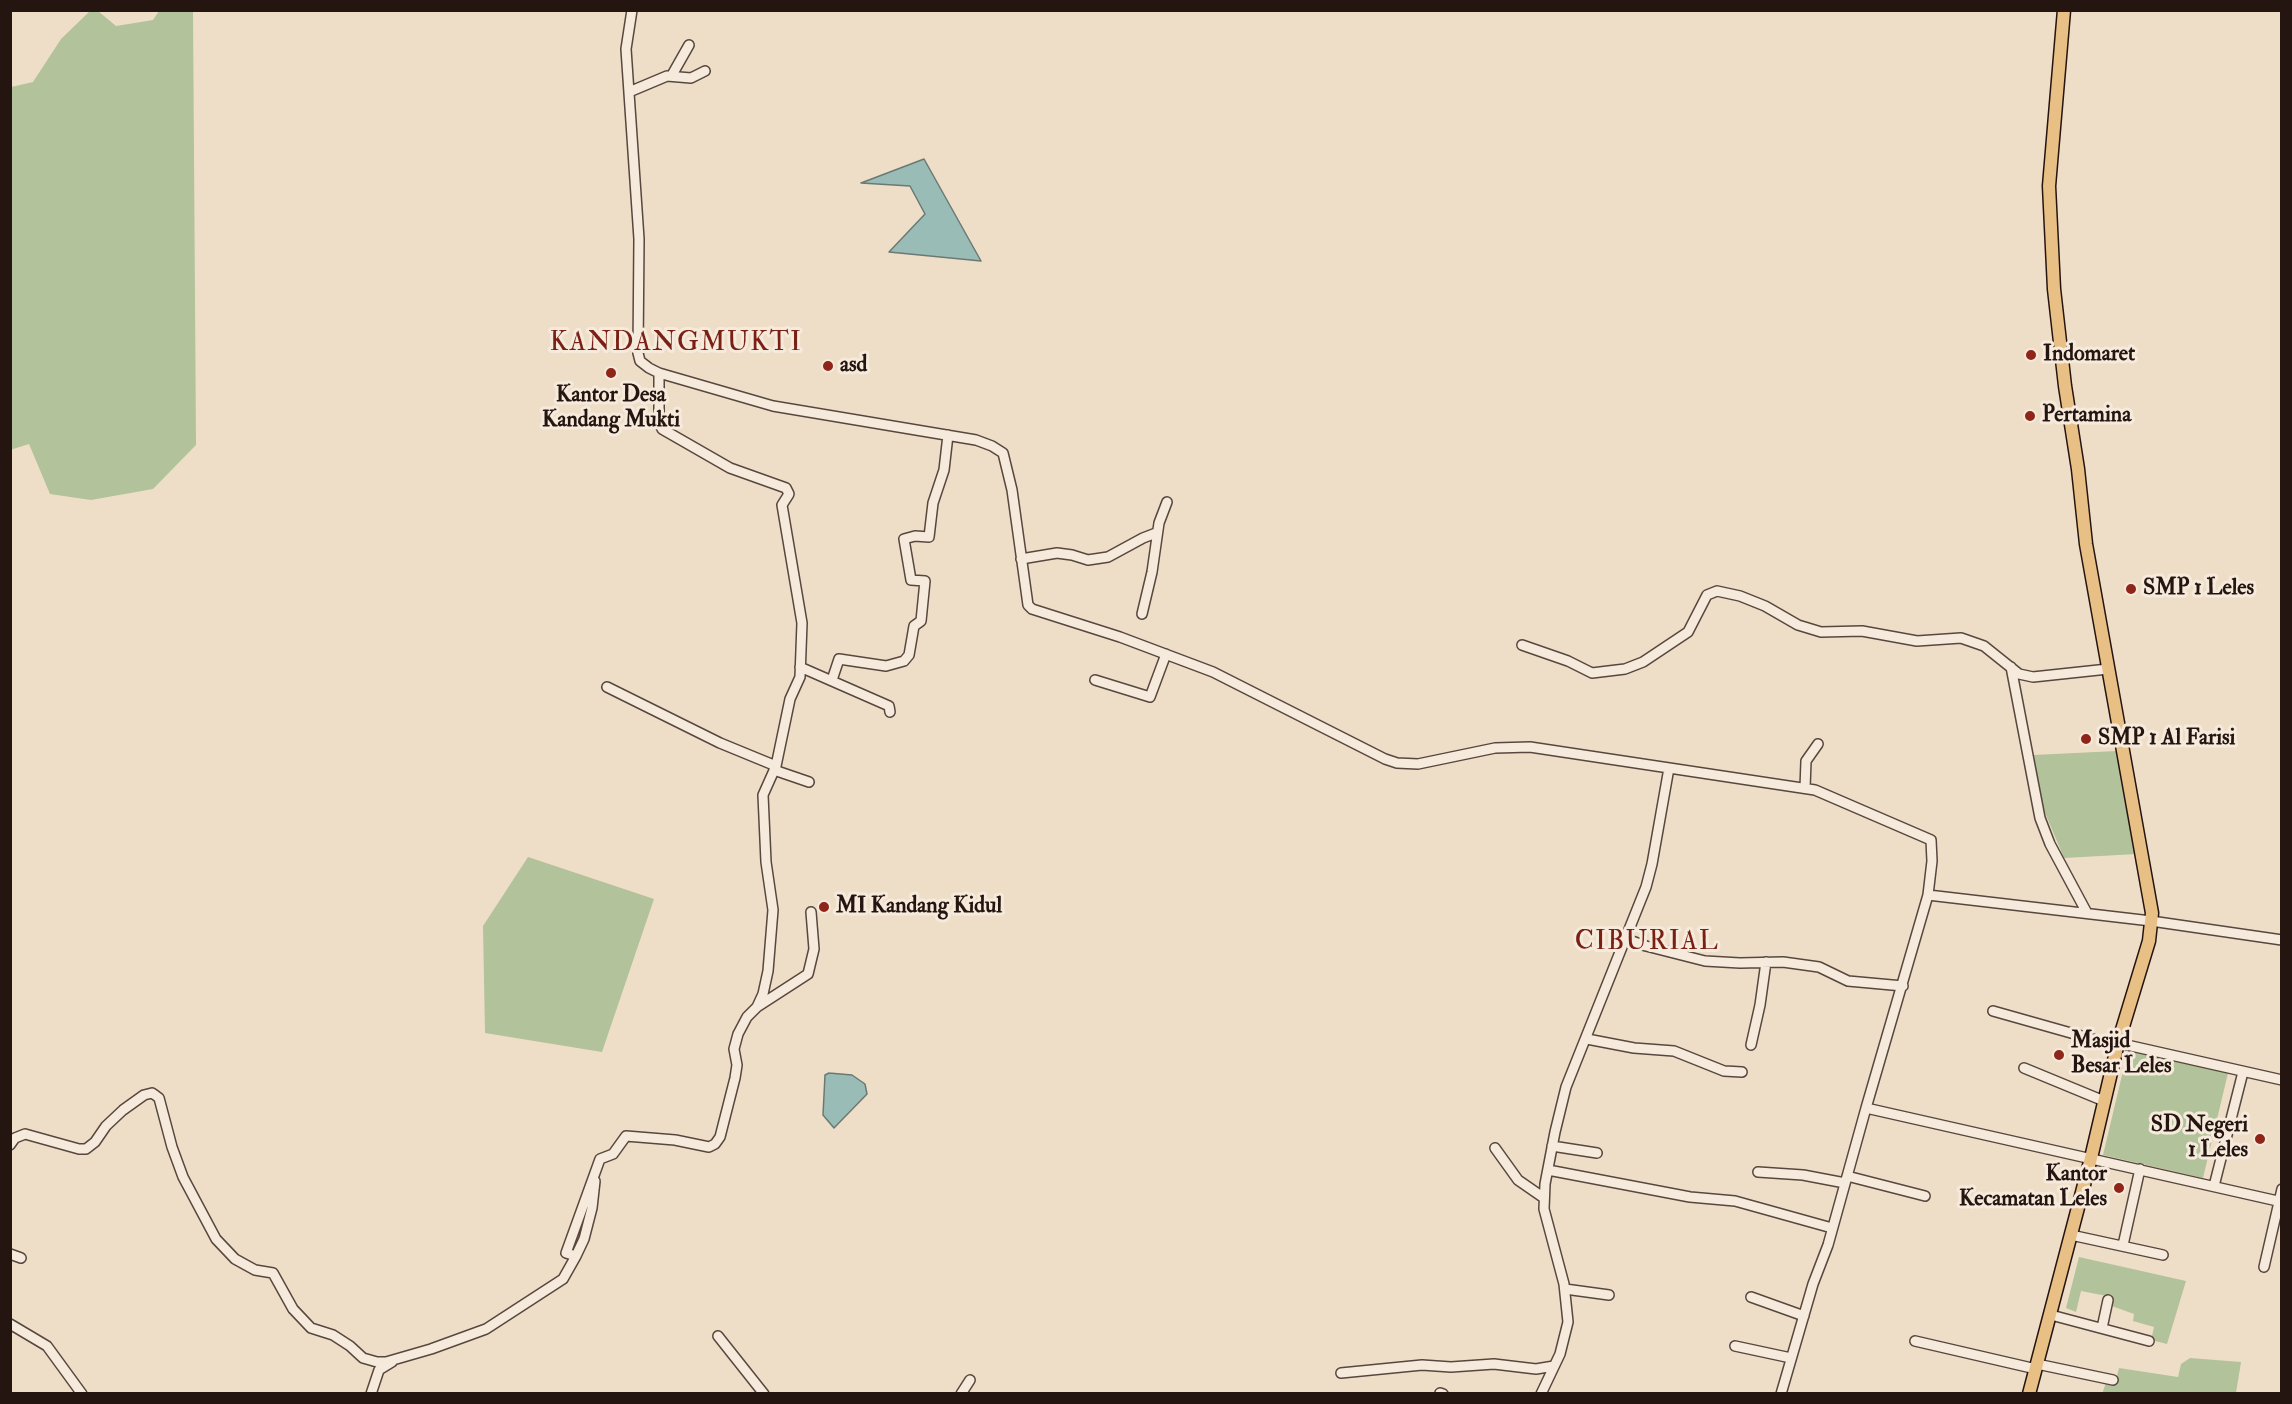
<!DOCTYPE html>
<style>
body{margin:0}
#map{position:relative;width:2292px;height:1404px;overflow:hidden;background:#efdec7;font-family:"IM FELL Double Pica",serif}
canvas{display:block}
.frame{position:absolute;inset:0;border:12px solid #251510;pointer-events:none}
</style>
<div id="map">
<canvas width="2292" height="1404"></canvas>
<div class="frame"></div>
</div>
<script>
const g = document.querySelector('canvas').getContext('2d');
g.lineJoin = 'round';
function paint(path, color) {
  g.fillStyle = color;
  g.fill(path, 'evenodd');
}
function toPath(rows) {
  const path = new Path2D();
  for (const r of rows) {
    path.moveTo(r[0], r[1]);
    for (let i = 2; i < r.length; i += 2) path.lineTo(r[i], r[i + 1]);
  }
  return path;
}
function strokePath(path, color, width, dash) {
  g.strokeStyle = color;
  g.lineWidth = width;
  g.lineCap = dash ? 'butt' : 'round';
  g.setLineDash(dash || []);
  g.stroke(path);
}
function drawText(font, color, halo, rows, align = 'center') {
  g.font = font + ' "IM FELL Double Pica",serif';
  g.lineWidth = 6;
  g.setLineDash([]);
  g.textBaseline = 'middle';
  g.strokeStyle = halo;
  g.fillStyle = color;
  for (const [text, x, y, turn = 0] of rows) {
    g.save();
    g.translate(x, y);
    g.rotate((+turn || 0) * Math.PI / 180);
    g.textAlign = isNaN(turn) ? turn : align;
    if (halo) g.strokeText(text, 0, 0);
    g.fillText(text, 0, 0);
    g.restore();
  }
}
const green = toPath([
 [90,11,98,11,116,26,153,20,159,11,193,11,196,445,153,489,91,500,50,494,29,444,10,450,11,87,33,82,61,39],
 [2117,751,2137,854,2064,858,2043,808,2033,755],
 [528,857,654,899,602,1052,485,1033,483,926],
 [2128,1050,2228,1073,2203,1178,2103,1155],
 [2079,1257,2186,1281,2167,1344,2151,1340,2154,1327,2133,1321,2134,1314,2109,1305,2112,1297,2081,1291,2076,1312,2066,1308],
 [2190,1358,2241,1362,2236,1393,2102,1394,2108,1377,2116,1380,2119,1368,2178,1377,2181,1364]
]);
const water = toPath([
 [924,159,981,261,889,252,925,214,910,186,861,183,924,159],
 [829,1073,852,1075,865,1084,867,1094,834,1128,823,1115,825,1075,829,1073]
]);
const minor = toPath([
 [632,10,626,49,639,239,638,353,640,361,649,368,659,373,773,406,976,440,992,446,1003,453,1012,490,1028,605,1032,609,1120,637,1213,672,1385,759,1397,763,1418,764,1495,748,1530,747,1815,790,1931,840,1932,861,1928,895],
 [672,75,689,45],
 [629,92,667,76,691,78,705,71],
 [1021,559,1057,553,1072,555,1088,560,1108,557,1143,538,1156,533],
 [1142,614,1152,572,1159,523,1167,502],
 [1522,645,1568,661,1592,673,1625,669,1643,662,1688,632,1707,595,1717,591,1740,596,1765,606,1798,625,1821,632,1862,631,1917,641,1961,638,1984,646,2019,674,2033,677,2108,669],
 [800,667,889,706,890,712],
 [2011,667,2040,818,2050,844,2087,913],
 [832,680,839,659,886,666,904,661,909,655,914,626,921,621,925,581,911,580,904,539,915,536,929,537,933,503,944,470,948,435],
 [1095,680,1150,697,1166,654],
 [607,687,720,743,776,766],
 [774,770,809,782],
 [1805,788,1806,761,1818,744],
 [1626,939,1646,946,1705,961,1740,963,1783,962,1819,967,1848,981,1903,986],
 [2282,940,2151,921,1928,895,1866,1108,2282,1202],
 [757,1007,808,974,814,949,811,912],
 [1993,1011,2117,1046],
 [1587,1039,1634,1048,1674,1051,1724,1071,1742,1072],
 [2118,1043,2282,1080],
 [1751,1045,1760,1005,1766,962],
 [2024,1068,2104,1101],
 [10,1145,15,1138,25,1134,79,1149,86,1149,95,1142,106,1126,123,1110,144,1095,152,1093,155,1095,159,1098,172,1147,183,1177,216,1239,235,1259,255,1270,273,1273,293,1309,311,1328,333,1335,350,1346,363,1358,377,1362,386,1362,431,1349,486,1329,563,1279,576,1256,566,1253,600,1159,613,1154,626,1136,675,1140,709,1147,715,1144,720,1137,735,1078,737,1065,734,1049,738,1034,747,1017,757,1007,763,994,768,971,773,910,766,862,763,795,776,766,790,699,800,677,802,623,782,505,789,494,786,488,730,468,662,429,659,421,659,373],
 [1552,1146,1597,1153],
 [1495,1148,1518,1180,1544,1198],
 [1548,1170,1690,1197,1735,1201,1832,1228],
 [1758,1172,1803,1175,1845,1183],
 [1847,1176,1925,1196],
 [2214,1186,2243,1072],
 [2071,1235,2163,1255],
 [2123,1245,2140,1169],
 [10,1254,21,1258],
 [576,1256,584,1239,592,1208,595,1181],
 [2264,1267,2282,1189],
 [1565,1289,1609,1295],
 [1751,1297,1804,1316],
 [2051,1315,2149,1341],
 [10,1324,47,1346,82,1394],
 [2102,1328,2108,1300],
 [718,1336,764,1394],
 [1915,1341,2036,1369],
 [1735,1346,1791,1358],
 [2037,1364,2113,1380],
 [1341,1373,1422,1365,1451,1367,1494,1364,1536,1369,1554,1366],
 [1440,1393,1443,1394],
 [371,1394,379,1370,392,1362],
 [961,1394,970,1380],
 [1541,1394,1560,1354,1568,1322,1564,1284,1544,1209,1545,1184,1555,1132,1566,1087,1646,887,1652,864,1669,768],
 [1781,1394,1813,1284,1828,1245,1866,1108]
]);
const major = toPath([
 [2029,1394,2091,1158,2118,1043,2149,941,2152,913,2086,544,2078,469,2065,386,2054,289,2049,186,2064,10]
]);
const markers = [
 [2031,355,6,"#8f2418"],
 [828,366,6,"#8f2418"],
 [611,373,6,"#8f2418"],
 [2030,416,6,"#8f2418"],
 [2131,589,6,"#8f2418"],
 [2086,739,6,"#8f2418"],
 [824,907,6,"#8f2418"],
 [2059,1055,6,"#8f2418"],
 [2260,1139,6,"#8f2418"],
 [2119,1188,6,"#8f2418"]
];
const poiNames = [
 ["Indomaret",2043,355],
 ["asd",840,366],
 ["Kantor Desa",611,396,"center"],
 ["Kandang Mukti",611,421,"center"],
 ["Pertamina",2042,416],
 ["SMP 1 Leles",2143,589],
 ["SMP 1 Al Farisi",2098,739],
 ["MI Kandang Kidul",836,907],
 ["Masjid",2071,1042],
 ["Besar Leles",2071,1067],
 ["SD Negeri",2248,1126,"right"],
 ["1 Leles",2248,1151,"right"],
 ["Kantor",2107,1175,"right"],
 ["Kecamatan Leles",2107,1200,"right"]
];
const quarterNames = [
 ["KANDANGMUKTI",676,344],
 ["CIBURIAL",1647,943]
];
paint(green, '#b2c29b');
paint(water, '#9abcb7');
strokePath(water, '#6b7974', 1.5);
strokePath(minor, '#58473e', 12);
strokePath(major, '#251510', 15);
strokePath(minor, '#f5eadb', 9);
strokePath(major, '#e8bf84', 12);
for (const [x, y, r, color] of markers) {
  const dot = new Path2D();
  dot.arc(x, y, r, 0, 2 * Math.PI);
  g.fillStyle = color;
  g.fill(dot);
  strokePath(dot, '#f5eadb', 2);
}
drawText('bold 22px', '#251510', '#f5eadb', poiNames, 'left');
g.letterSpacing = '1.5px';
drawText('26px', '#7a1f14', '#f5eadb', quarterNames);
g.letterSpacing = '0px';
</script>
